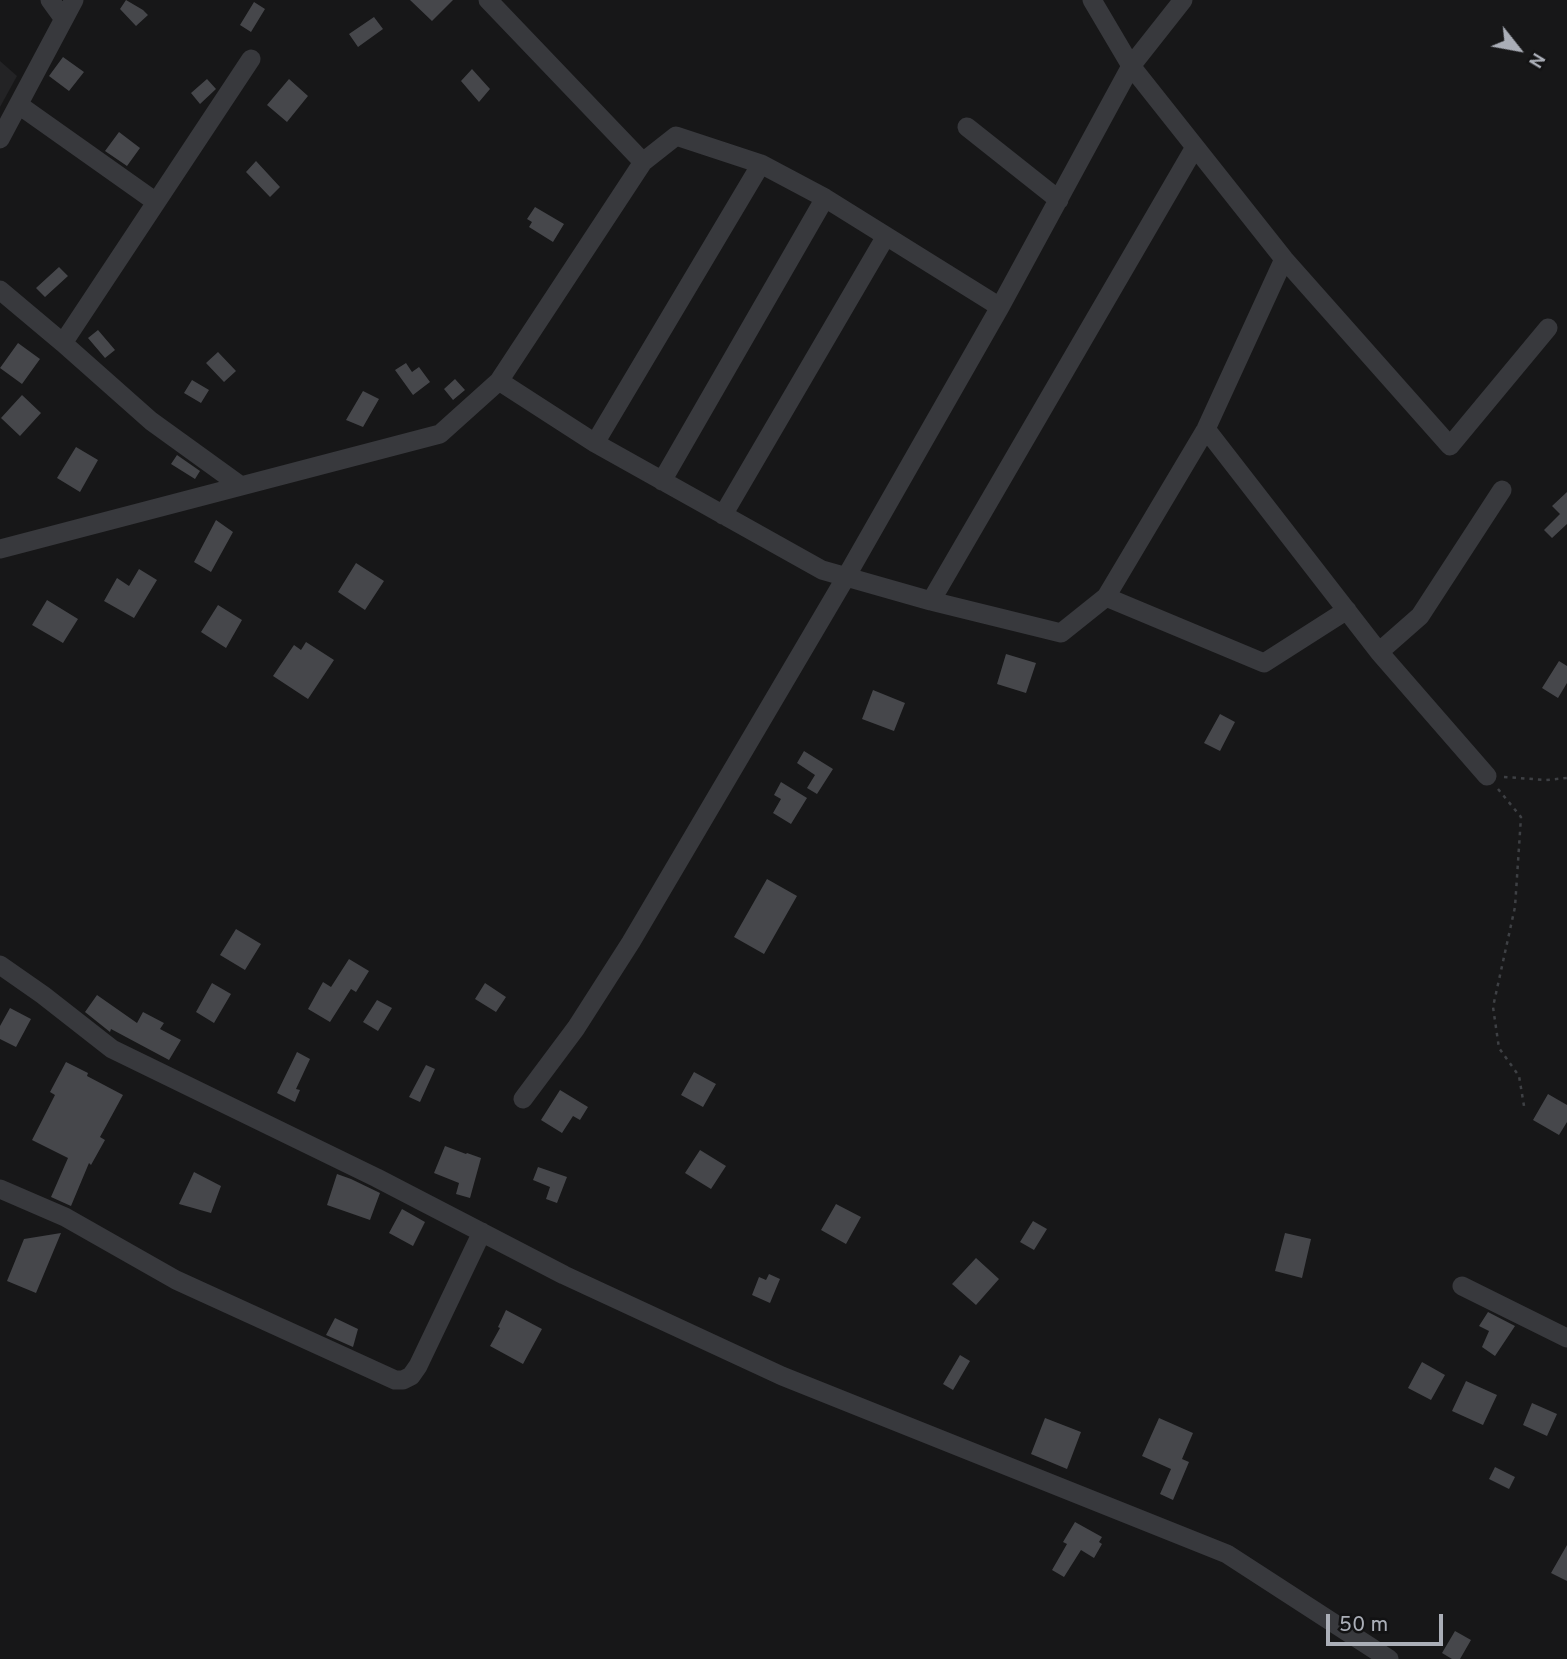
<!DOCTYPE html>
<style>
body{margin:0}
#map{position:relative;width:1567px;height:1659px;overflow:hidden;background:#171718;font-family:Overpass,sans-serif}
canvas{display:block}
.north{position:absolute;left:1483px;top:14px;width:70px;height:70px;-webkit-text-stroke:5px #121213;paint-order:stroke;rotate:121deg;font-size:19px;font-weight:700;line-height:28px;text-align:center;color:#aaaeb7}
.north::after{content:'';display:block;margin:auto;width:24px;height:32px;background:#aaaeb7;clip-path:polygon(50% 0,100% 100%,50% 72%,0 100%)}
.scale{position:absolute;left:1326px;top:1614px;width:117px;height:32px;box-sizing:border-box;border:4px solid #aaaeb7;border-top:0;padding-left:9px;font-size:21px;line-height:24px;white-space:nowrap;color:#aaaeb7;-webkit-text-stroke:5px #121213;paint-order:stroke}
</style>
<div id="map">
<canvas width="1567" height="1659"></canvas>
<div class="north">N</div>
<div class="scale">50 m</div>
</div>
<script>
const g = document.querySelector('canvas').getContext('2d');
g.lineJoin = 'round';
function paint(path, color) {
  g.fillStyle = color;
  g.fill(path, 'evenodd');
}
function toPath(rows) {
  const path = new Path2D();
  for (const r of rows) {
    path.moveTo(r[0], r[1]);
    for (let i = 2; i < r.length; i += 2) path.lineTo(r[i], r[i + 1]);
  }
  return path;
}
function strokePath(path, color, width, dash) {
  g.strokeStyle = color;
  g.lineWidth = width;
  g.lineCap = dash ? 'butt' : 'round';
  g.setLineDash(dash || []);
  g.stroke(path);
}
const built = toPath([
 [0,61,17,76,0,107]
]);
const building = toPath([
 [126,0,143,10,148,15,136,26,120,9],
 [410,0,453,0,432,21],
 [254,2,265,9,251,32,240,25],
 [374,17,383,29,358,47,349,34],
 [63,57,84,72,69,91,49,76],
 [472,69,490,89,479,102,461,81],
 [207,79,216,89,200,104,191,93],
 [289,79,308,96,287,122,267,105],
 [119,132,140,148,127,166,105,151],
 [256,161,280,187,270,197,246,172],
 [535,207,564,224,553,242,529,227,532,222,527,219],
 [59,267,68,276,45,297,36,288],
 [98,330,115,350,105,358,88,338],
 [18,343,40,359,22,384,0,368],
 [218,352,236,371,224,382,206,363],
 [406,363,412,372,419,367,430,382,413,395,395,370],
 [455,379,465,390,453,400,444,389],
 [192,380,209,390,201,403,184,393],
 [363,391,379,399,363,427,346,420],
 [22,395,41,413,20,436,1,418],
 [76,447,98,460,80,492,57,478],
 [177,455,200,471,195,479,171,464],
 [1567,492,1567,524,1552,538,1544,530,1560,514,1552,506],
 [216,520,233,532,211,572,194,562],
 [356,563,384,581,365,610,338,592],
 [139,569,157,580,134,618,104,601,117,578,129,586],
 [47,600,78,619,63,643,32,625],
 [218,605,242,620,226,648,201,632],
 [306,642,334,660,308,699,273,676,294,645,301,650],
 [1006,654,1036,663,1026,693,997,684],
 [1559,661,1567,666,1567,683,1558,698,1542,688],
 [873,690,905,703,894,731,862,719],
 [1220,714,1235,722,1220,751,1204,743],
 [804,751,833,769,817,794,807,788,815,775,797,763],
 [781,782,807,798,791,824,773,813,781,799,774,795],
 [767,879,797,896,764,954,734,937],
 [236,929,261,944,245,970,220,955],
 [349,959,369,971,356,992,351,989,330,1022,308,1009,323,982,331,987],
 [212,983,231,994,214,1023,196,1012],
 [485,983,506,997,496,1012,475,999],
 [97,995,137,1023,143,1012,164,1023,160,1029,181,1040,169,1060,111,1029,110,1032,85,1012],
 [377,1000,392,1008,378,1031,363,1022],
 [10,1008,31,1019,16,1047,0,1039,0,1026],
 [297,1052,310,1059,296,1089,300,1090,295,1102,277,1093],
 [66,1062,88,1073,87,1076,123,1095,100,1137,105,1140,91,1165,89,1163,71,1206,51,1197,68,1158,32,1140,55,1095,50,1092],
 [426,1065,435,1069,420,1102,409,1097],
 [694,1072,716,1084,703,1107,681,1095],
 [560,1090,588,1107,580,1120,573,1116,562,1133,541,1120],
 [1548,1094,1567,1105,1567,1122,1559,1135,1533,1120],
 [445,1146,466,1154,467,1153,481,1158,470,1198,456,1194,459,1183,434,1173],
 [700,1150,726,1166,711,1189,685,1173],
 [538,1167,567,1177,557,1203,546,1199,550,1187,533,1180],
 [194,1172,221,1186,211,1213,179,1204],
 [337,1174,351,1179,380,1193,370,1220,327,1205],
 [836,1204,861,1217,846,1244,821,1230],
 [402,1209,425,1222,413,1246,389,1233],
 [1033,1221,1047,1229,1034,1250,1020,1242],
 [61,1233,36,1293,7,1281,24,1239],
 [1285,1233,1311,1239,1302,1278,1275,1271],
 [976,1258,999,1279,976,1305,952,1284],
 [769,1274,780,1279,770,1303,752,1295,759,1277,766,1280],
 [506,1310,542,1329,523,1364,490,1346,500,1328,498,1327],
 [1488,1312,1515,1326,1495,1356,1482,1347,1489,1331,1479,1326],
 [335,1318,358,1329,353,1347,326,1335],
 [960,1355,970,1361,953,1390,943,1384],
 [1422,1362,1445,1375,1431,1400,1408,1388],
 [1466,1381,1497,1395,1483,1425,1452,1411],
 [1532,1403,1557,1414,1547,1436,1523,1425],
 [1045,1418,1081,1432,1067,1469,1031,1454],
 [1159,1418,1193,1433,1182,1459,1189,1462,1173,1500,1160,1494,1171,1469,1142,1456],
 [1495,1467,1515,1477,1509,1489,1489,1479],
 [1075,1522,1102,1537,1099,1542,1102,1544,1094,1558,1081,1550,1064,1577,1052,1570,1067,1544,1063,1542],
 [1567,1545,1567,1581,1551,1573],
 [1455,1631,1471,1640,1460,1659,1452,1659,1442,1653]
]);
const path = toPath([
 [1504,777,1546,780,1567,778],
 [1498,789,1521,817,1515,907,1493,1007,1499,1048,1519,1076,1524,1106]
]);
const minor = toPath([
 [50,0,63,18],
 [488,0,643,162],
 [1092,0,1131,66,1284,259,1450,446,1548,328],
 [19,105,156,202],
 [967,127,1059,200],
 [0,139,74,0],
 [0,290,63,343,151,421,241,486],
 [63,343,251,59],
 [499,381,595,443,822,570,931,601,1061,633,1106,597,1206,429,1284,259],
 [1206,429,1379,652,1487,776],
 [595,443,761,164],
 [662,481,825,198],
 [723,515,886,236],
 [0,549,440,434,499,381,643,162,676,136,761,164,825,198,1000,307],
 [1106,597,1264,663,1347,610],
 [931,601,1195,147],
 [1379,652,1420,616,1502,490],
 [0,965,43,995,112,1049,377,1178,564,1275,782,1376,1227,1554,1389,1659],
 [523,1099,576,1028,631,942,846,577,1000,307,1131,66,1183,0],
 [0,1189,65,1217,176,1280,395,1380,403,1380,411,1376,418,1366,482,1232],
 [1462,1286,1567,1338]
]);
paint(built, '#232325');
paint(building, '#46474b');
strokePath(path, '#3e4044', 2.5, [3.5, 5]);
strokePath(minor, '#38393d', 19);
</script>
